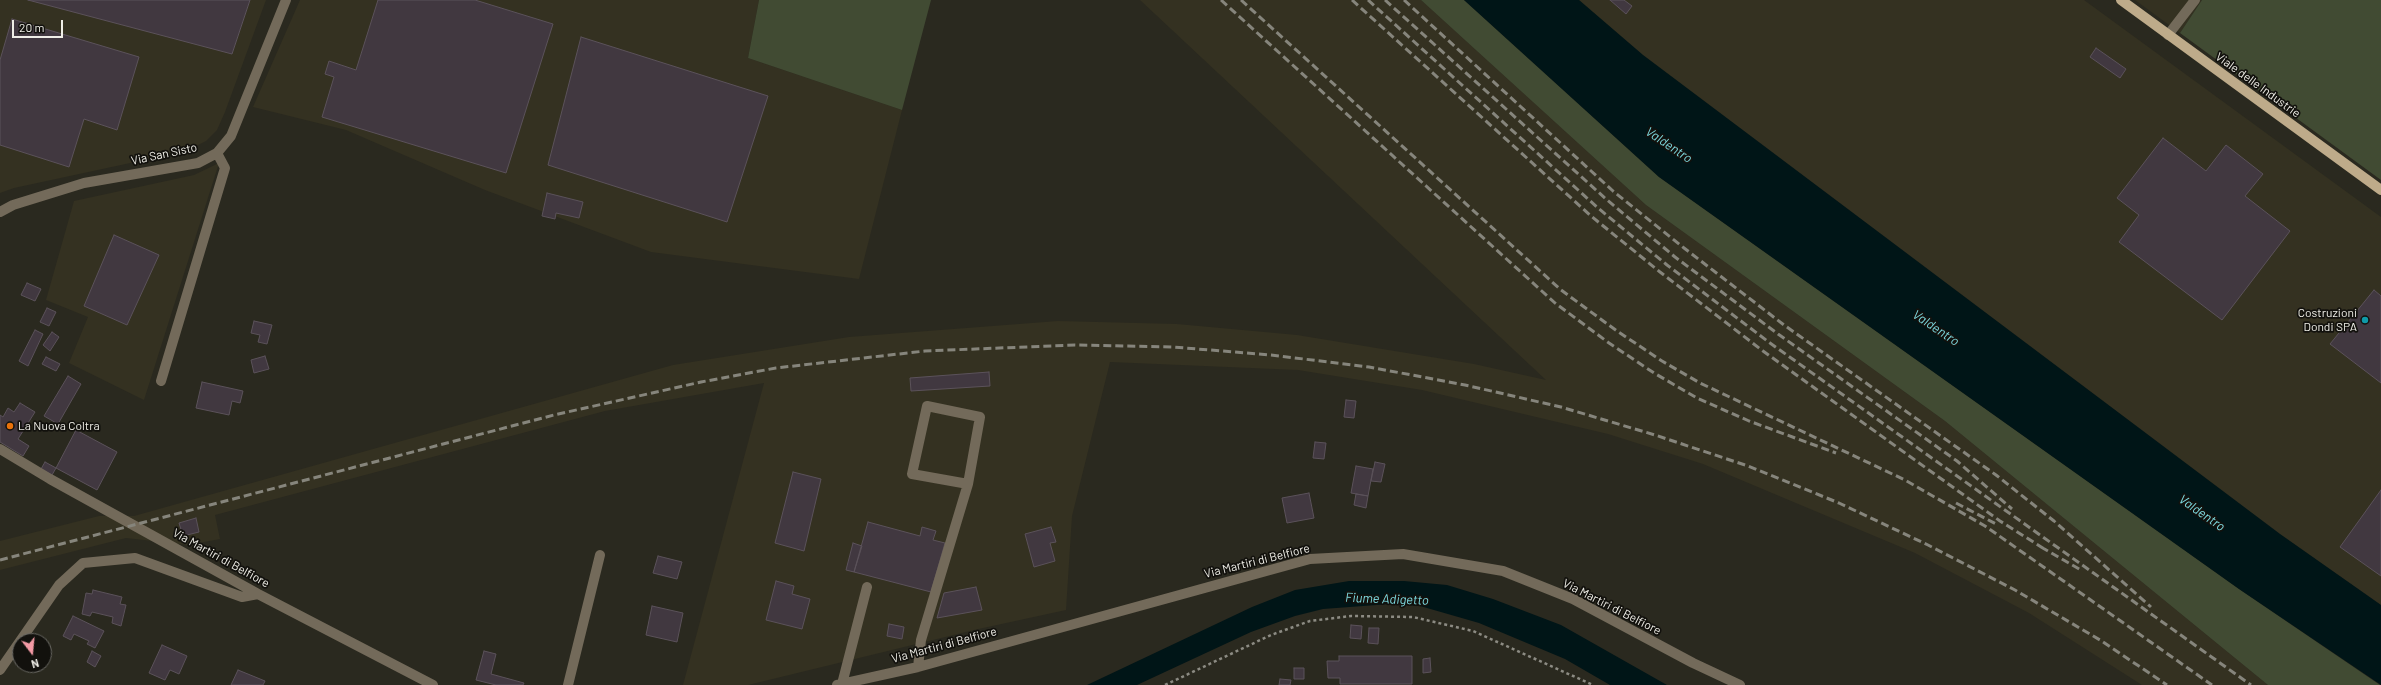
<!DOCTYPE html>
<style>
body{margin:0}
#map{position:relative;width:2381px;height:685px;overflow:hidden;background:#2a291f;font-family:Barlow,sans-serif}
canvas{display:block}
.north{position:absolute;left:12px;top:633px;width:40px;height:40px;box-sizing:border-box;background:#12110d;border:1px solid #6a6964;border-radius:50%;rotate:164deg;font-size:11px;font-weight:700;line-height:16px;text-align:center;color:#efeee7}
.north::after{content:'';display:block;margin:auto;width:14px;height:18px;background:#f49aa5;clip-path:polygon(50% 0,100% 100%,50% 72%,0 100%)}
.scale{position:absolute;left:12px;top:20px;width:51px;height:18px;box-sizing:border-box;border:2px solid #efeee7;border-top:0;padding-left:5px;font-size:12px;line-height:14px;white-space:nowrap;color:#efeee7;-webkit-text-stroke:3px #12110d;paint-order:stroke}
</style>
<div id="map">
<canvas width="2381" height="685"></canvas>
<div class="north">N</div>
<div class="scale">20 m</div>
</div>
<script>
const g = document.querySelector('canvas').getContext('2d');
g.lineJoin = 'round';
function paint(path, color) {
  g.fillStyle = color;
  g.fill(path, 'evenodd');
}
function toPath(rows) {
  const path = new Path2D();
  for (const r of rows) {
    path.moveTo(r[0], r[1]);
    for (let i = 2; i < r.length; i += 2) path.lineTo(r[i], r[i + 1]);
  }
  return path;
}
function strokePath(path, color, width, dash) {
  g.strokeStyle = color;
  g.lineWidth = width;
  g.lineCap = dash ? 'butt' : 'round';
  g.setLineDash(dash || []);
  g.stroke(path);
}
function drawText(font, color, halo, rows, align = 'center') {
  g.font = font + ' Barlow,sans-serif';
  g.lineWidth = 3.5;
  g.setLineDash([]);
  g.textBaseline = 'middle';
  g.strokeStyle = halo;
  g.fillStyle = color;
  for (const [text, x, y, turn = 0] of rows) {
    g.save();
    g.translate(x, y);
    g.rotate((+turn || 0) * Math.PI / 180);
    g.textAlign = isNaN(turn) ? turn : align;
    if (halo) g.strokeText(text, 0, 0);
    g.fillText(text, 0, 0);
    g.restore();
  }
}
const built = toPath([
 [0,0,266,0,225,112,217,130,206,141,186,151,14,188,0,193],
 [300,0,759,0,748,58,902,110,859,279,651,252,485,190,346,130,253,107],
 [1140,0,1421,0,1646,205,1945,421,2268,685,2142,685,2029,613,1915,553,1703,464,1608,434,1422,390,1298,370,1110,362,1072,516,1066,610,974,630,748,685,683,685,764,383,605,411,215,515,220,539,188,545,126,538,0,570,0,541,99,516,134,516,673,365,849,337,1058,321,1177,324,1297,335,1474,364,1546,380],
 [1579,0,2084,0,2381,217,2381,605,2280,534,1643,55],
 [2135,0,2202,0,2180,33],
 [219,163,144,400,69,363,88,317,46,300,74,201,194,175]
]);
const green = toPath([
 [759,0,931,0,902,110,748,58],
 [1421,0,1464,0,1659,177,2239,589,2380,685,2268,685,1945,421,1646,205],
 [2202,0,2381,0,2381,180,2180,33]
]);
const water = toPath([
 [1464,0,1579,0,1643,55,2280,534,2381,605,2381,685,2239,589,1659,177],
 [1349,581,1404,581,1447,585,1493,599,1561,625,1667,685,1610,685,1565,659,1479,623,1420,606,1390,604,1323,609,1295,616,1251,632,1137,685,1087,685,1252,607,1295,590]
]);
const building = toPath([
 [28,0,250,0,232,54,28,0],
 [378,0,475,0,553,24,506,173,322,117,334,77,325,74,329,61,356,70,378,0],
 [1610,0,1624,0,1632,6,1626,14,1610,0],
 [12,19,139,57,117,130,84,119,69,167,0,145,0,60,12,19],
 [581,37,768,96,727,222,548,165,581,37],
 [2096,48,2126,69,2120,78,2090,57,2096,48],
 [2163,138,2206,171,2226,145,2263,174,2245,196,2290,231,2222,320,2119,242,2139,215,2117,198,2163,138],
 [547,193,583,202,579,218,556,213,555,219,542,216,547,193],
 [114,235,159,255,127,325,84,306,114,235],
 [27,283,41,289,35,301,21,295,27,283],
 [2374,290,2381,296,2381,383,2330,344,2374,290],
 [47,308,56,312,49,326,40,322,47,308],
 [254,321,272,325,267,344,258,342,260,335,251,333,254,321],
 [35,330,43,334,28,366,19,361,35,330],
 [52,332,59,337,50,351,43,345,52,332],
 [265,356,269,369,254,373,251,360,265,356],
 [46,357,60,364,56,371,42,364,46,357],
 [989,372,990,386,911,391,910,378,989,372],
 [68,376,81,384,58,424,44,416,68,376],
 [202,382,243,391,240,403,232,401,229,415,196,408,202,382],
 [1346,400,1356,401,1354,418,1344,417,1346,400],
 [20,403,35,412,18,439,29,446,23,456,0,442,0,415,3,417,8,408,14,412,20,403],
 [76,430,117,452,97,490,56,468,76,430],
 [1315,442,1326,443,1324,459,1313,458,1315,442],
 [45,462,56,468,52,475,41,469,45,462],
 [1375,462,1385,464,1381,482,1371,481,1375,462],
 [1356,466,1373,469,1368,496,1351,493,1356,466],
 [793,472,821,479,804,551,775,543,793,472],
 [2381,490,2381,576,2340,547,2381,490],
 [1309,493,1314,518,1287,523,1282,498,1309,493],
 [1356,494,1368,496,1366,508,1354,505,1356,494],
 [196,518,199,532,183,536,179,523,196,518],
 [868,522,920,536,922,527,936,531,933,540,945,543,931,592,854,572,868,522],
 [1051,527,1056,542,1050,543,1055,561,1034,567,1025,534,1051,527],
 [853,543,862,546,854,572,846,570,853,543],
 [658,556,682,562,677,579,653,573,658,556],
 [776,581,794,586,792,594,810,599,802,629,766,620,776,581],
 [976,587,982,610,937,618,944,593,976,587],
 [93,590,122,597,120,604,126,605,121,626,112,623,113,617,92,612,90,616,82,614,86,593,92,594,93,590],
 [652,606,683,613,677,642,646,635,652,606],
 [73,616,104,631,95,648,87,644,89,641,74,634,71,640,63,636,73,616],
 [889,624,904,627,902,639,887,636,889,624],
 [1351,625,1362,626,1361,639,1350,638,1351,625],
 [1369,628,1379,628,1378,644,1368,643,1369,628],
 [162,645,187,656,179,674,170,670,165,680,149,673,162,645],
 [92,651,101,656,95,667,87,662,92,651],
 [484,651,496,654,491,674,524,683,523,685,496,685,476,680,484,651],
 [1339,656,1412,656,1412,684,1340,684,1340,678,1328,678,1327,661,1339,661,1339,656],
 [1430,658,1431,672,1423,673,1423,659,1430,658],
 [1294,668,1304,668,1304,679,1294,679,1294,668],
 [238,670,265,681,263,685,231,685,238,670],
 [1280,679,1291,680,1290,685,1279,685,1280,679]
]);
const path = toPath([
 [1165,685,1271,635,1310,621,1351,616,1413,617,1473,631,1593,685]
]);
const minor = toPath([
 [2168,35,2195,0],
 [0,212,13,205,84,183,198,163,217,153,231,136,286,0],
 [161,381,225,168,217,153],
 [0,449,50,479,258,594,433,685],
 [918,667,921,640,968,484,980,417,927,406,912,474,968,484],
 [0,670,59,585,83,563,135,558,242,597,258,594],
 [842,684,867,587],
 [568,685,600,555],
 [837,685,918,667,1310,559,1403,554,1503,571,1573,599,1693,663,1740,685]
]);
const major = toPath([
 [2121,0,2381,190]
]);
const rail = toPath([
 [1221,0,1555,303,1609,343,1654,373,1697,398,1749,421,1836,453],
 [1241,0,1561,290,1617,331,1662,361,1700,383,1905,480,1985,526,2212,685],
 [1352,0,1591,216,1660,272,1763,351,2000,521,2046,550],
 [1368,0,1598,208,1667,265,1770,343,2251,685],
 [1385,0,1606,199,1675,257,1778,334,1957,461,2012,509],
 [1404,0,1613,191,1684,248,1784,325,1996,475,2054,521,2151,607],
 [1956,503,1998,525],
 [2041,547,2081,570],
 [0,560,554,415,701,382,776,368,925,351,1075,345,1173,347,1271,355,1369,367,1465,385,1561,407,1655,435,1748,466,1839,503,1928,545,2015,590,2100,640,2167,685]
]);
const markers = [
 [2365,320,4,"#0f9aa8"],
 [10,426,4,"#e8710a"]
];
const streetNames = [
 ["Viale delle Industrie",2258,85,36],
 ["Via San Sisto",164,154,-12],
 ["Via Martiri di Belfiore",221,558,29],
 ["Via Martiri di Belfiore",1257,561,-14],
 ["Via Martiri di Belfiore",1612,607,27],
 ["Via Martiri di Belfiore",944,645,-15]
];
const poiNames = [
 ["Costruzioni",2357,313],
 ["Dondi SPA",2357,327],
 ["La Nuova Coltra",18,426,"left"]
];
const waterNames = [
 ["Valdentro",1669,145,34],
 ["Valdentro",1936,328,34],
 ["Valdentro",2202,513,35],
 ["Fiume Adigetto",1387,599,2]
];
paint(built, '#343121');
paint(green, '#414b33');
paint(water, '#001517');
paint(building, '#413840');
strokePath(building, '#5b525a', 1);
strokePath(path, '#8c8b83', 2.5, [3, 3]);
strokePath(minor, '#736a5a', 10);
strokePath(major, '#beab8a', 10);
strokePath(rail, '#86857c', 3, [8, 4]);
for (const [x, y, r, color] of markers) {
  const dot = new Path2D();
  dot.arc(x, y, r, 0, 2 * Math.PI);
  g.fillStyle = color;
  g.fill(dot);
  strokePath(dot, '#12110d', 1.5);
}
drawText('12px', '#efeee7', '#12110d', streetNames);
drawText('12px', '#efeee7', '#12110d', poiNames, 'right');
drawText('italic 13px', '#7ddae0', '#12110d', waterNames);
</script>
